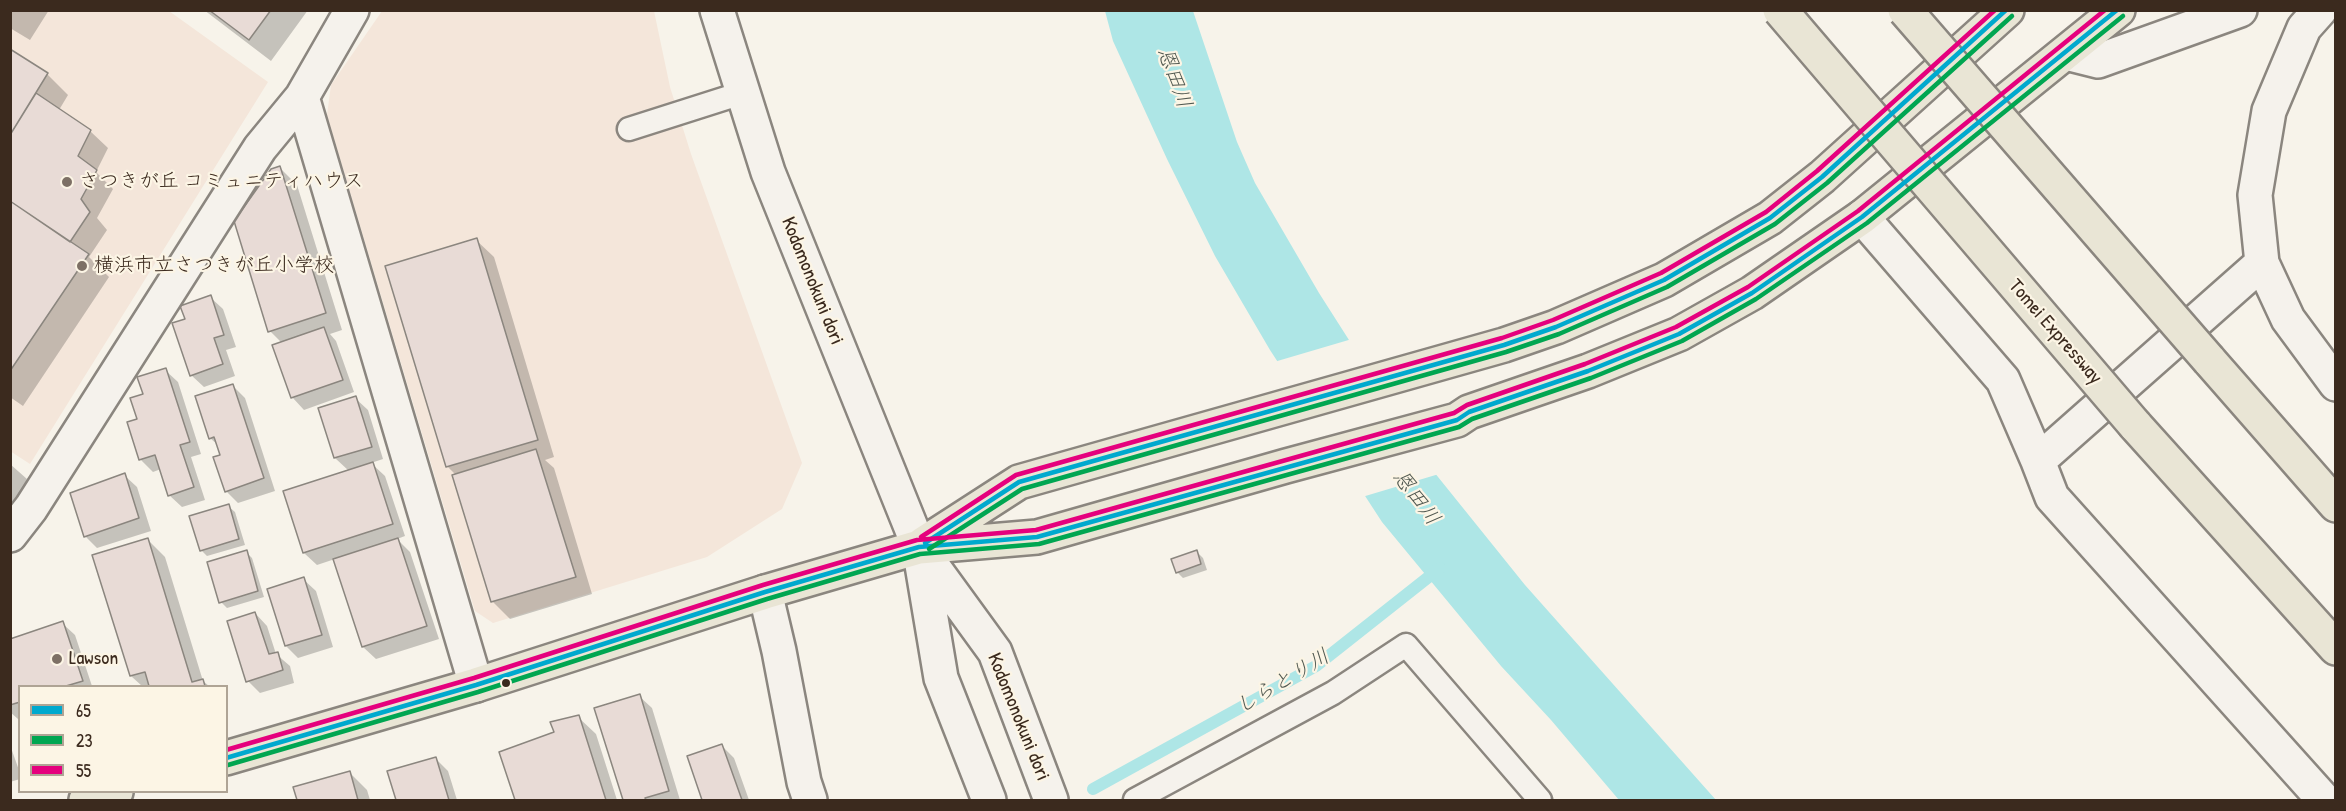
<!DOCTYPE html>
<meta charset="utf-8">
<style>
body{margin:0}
#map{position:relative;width:2346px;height:811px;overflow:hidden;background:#f7f3ea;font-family:"Patrick Hand",sans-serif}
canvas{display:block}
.frame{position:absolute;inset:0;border:12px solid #3b2a1e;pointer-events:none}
.legend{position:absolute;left:18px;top:685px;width:210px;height:108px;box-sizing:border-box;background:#fcf5e5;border:2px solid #afa495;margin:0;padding:8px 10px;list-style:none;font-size:18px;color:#3b2a1e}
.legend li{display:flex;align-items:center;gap:12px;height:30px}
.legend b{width:30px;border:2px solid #afa495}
</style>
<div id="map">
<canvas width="2346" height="811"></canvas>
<div class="frame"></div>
<ul class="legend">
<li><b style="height:8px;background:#00a9ce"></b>65</li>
<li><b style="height:8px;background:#00a651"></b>23</li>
<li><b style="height:8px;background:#e5007d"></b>55</li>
</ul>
</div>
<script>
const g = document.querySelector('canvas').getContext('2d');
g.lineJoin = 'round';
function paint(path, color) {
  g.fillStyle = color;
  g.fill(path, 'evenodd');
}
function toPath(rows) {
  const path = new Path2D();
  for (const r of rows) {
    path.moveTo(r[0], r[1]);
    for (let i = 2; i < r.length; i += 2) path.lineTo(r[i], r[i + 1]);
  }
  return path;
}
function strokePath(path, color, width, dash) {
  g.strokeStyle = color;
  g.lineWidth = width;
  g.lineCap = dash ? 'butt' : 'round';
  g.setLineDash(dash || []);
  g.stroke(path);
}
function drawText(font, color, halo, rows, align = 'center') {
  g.font = font + ' "Patrick Hand","Klee One",sans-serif';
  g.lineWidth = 4.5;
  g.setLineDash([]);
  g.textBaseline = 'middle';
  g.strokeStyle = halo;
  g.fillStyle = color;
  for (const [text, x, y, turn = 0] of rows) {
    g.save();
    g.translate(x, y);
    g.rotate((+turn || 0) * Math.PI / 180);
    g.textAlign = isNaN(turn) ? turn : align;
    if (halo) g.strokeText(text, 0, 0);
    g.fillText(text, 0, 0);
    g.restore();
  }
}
const built = toPath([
 [10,11,169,11,268,82,30,464,10,451],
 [382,11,654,11,670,87,691,154,802,463,782,509,707,557,493,623,475,611,327,115,331,85]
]);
const water = toPath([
 [1105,11,1193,11,1237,142,1255,183,1319,293,1430,467,1525,585,1716,800,1619,800,1551,720,1501,666,1382,522,1270,350,1215,256,1167,159,1113,41]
]);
const pier = toPath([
 [1352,339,1432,466,1439,474,1362,497,1274,362]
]);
const shadow = toPath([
 [10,10,49,10,30,40,10,28],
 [204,10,308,10,271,61],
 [10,51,47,74,68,95,59,110,90,131,108,148,96,172,113,189,97,218,107,230,89,257,109,277,23,406,10,397],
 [279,167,297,185,342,330,330,334,336,341,354,392,304,410,292,397,282,343,270,331],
 [476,240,494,257,554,457,545,460,554,468,592,594,510,619,493,602,454,476,456,475,447,466],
 [210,297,223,309,236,347,226,350,235,376,204,387,191,375,187,320],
 [165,370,178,382,201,454,191,457,205,500,182,507,169,495,161,469,153,472,140,459,139,420,145,395],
 [232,385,245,398,275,491,238,503,226,491,222,456,219,446,210,438],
 [355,398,368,410,383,459,371,463,385,476,405,536,397,539,410,552,439,639,376,659,363,647,335,559,317,565,304,553,349,471,335,458],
 [10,464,27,479,18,497,10,524],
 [124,475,137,487,151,531,97,548,85,536],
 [228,506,235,512,245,545,207,556,201,550],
 [147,539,165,557,203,681,209,686,142,686,131,676],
 [246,552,252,558,264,597,227,608,221,602],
 [1197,552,1203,558,1207,570,1183,578,1177,572],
 [303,579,316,591,333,647,298,658,286,646],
 [255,613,267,626,276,654,290,666,294,683,260,693,248,681],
 [62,623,75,635,92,686,20,686,20,719,18,719,10,712,10,641],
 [639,696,652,708,680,800,624,800,596,709],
 [578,717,596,734,617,800,516,800,501,753,556,733],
 [10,745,20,773,20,779,10,782],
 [722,746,734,758,749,800,704,800,689,757],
 [435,758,448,771,457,800,397,800,389,772],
 [350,773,367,790,370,800,298,800,295,788]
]);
const stream = toPath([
 [1093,789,1316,666,1440,568]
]);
const building = toPath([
 [209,10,271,10,249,40,209,10],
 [10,49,48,73,10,135,10,49],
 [36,93,91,130,78,156,97,170,81,199,90,212,70,242,10,201,10,135,36,93],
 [280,166,326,313,268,332,234,221,271,169,280,166],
 [10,201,89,254,10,371,10,201],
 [477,238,538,440,446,467,385,266,477,238],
 [211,295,224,335,214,338,223,364,190,376,172,323,185,319,180,306,211,295],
 [324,327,343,380,291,398,272,345,324,327],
 [166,368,190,442,180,445,194,487,168,496,155,455,139,460,127,422,137,419,130,398,143,394,137,377,166,368],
 [233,384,264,478,225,492,213,457,220,455,214,437,209,439,195,396,233,384],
 [356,396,372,447,334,458,318,408,356,396],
 [536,449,576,577,491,602,452,475,536,449],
 [373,462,393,524,303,553,283,491,373,462],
 [125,473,139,518,84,537,70,493,125,473],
 [229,504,239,539,200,551,189,516,229,504],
 [148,538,192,682,203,679,205,686,149,686,145,672,130,676,92,555,148,538],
 [398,538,427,626,362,647,333,559,398,538],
 [247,550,258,591,219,603,207,562,247,550],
 [1197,550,1201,564,1176,573,1171,559,1197,550],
 [304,577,322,635,285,646,267,589,304,577],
 [255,612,269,654,278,652,283,670,246,682,227,621,255,612],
 [63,621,83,681,66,686,20,686,20,702,10,705,10,639,63,621],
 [640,694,669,791,645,798,646,800,623,800,594,708,640,694],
 [579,715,606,800,515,800,499,752,554,732,550,722,579,715],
 [722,744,742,800,702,800,687,756,722,744],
 [436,757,449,800,396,800,387,771,436,757],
 [350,771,358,800,297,800,293,787,350,771]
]);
const service = toPath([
 [629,129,742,93],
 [1135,800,1333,693,1406,645,1540,800]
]);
const minor = toPath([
 [2320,10,2304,28,2269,111,2255,195,2262,263,2288,319,2336,384],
 [2066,53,2098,61,2240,10],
 [302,97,476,685],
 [1862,217,2003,380,2038,461,2052,497,2324,800],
 [2038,461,2262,263],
 [10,535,31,508,260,148,302,97,352,10],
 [765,592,779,651,804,782,810,800]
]);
const secondary = toPath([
 [717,10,768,172,919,547,941,678,989,800],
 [923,553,995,652,1051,800]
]);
const primary = toPath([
 [923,544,1019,482,1504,345,1556,327,1664,280,1770,218,1822,177,2007,10],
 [226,758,476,685,765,592,919,547,1037,537,1286,466,1457,420,1469,412,1588,371,1679,334,1752,293,1862,217,2118,10],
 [86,800,116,792]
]);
const motorway = toPath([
 [2209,360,2336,505],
 [2135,425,2336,648]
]);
const motorwayBridge = toPath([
 [1780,10,2135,425],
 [1905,10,2209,360]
]);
const bus1 = toPath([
 [925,543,1019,482,1504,345,1556,327,1664,280,1770,218,1822,177,2006,10],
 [226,758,476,685,765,592,919,547,1037,537,1457,420,1469,412,1588,371,1679,334,1752,293,1862,217,2117,10]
]);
const bus2 = toPath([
 [929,549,1022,489,1506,352,1559,334,1667,287,1775,224,1827,183,2012,16],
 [228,765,478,692,767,599,920,554,1039,544,1459,427,1472,419,1591,378,1682,341,1756,299,1867,223,2123,16]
]);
const bus3 = toPath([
 [921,537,1016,475,1502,338,1553,320,1661,273,1766,212,1817,171,1995,10],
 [226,750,474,678,763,585,917,540,1036,530,1454,413,1467,405,1585,364,1676,327,1748,287,1858,211,2105,10]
]);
const markers = [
 [67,182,6,"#7d7065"],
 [82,266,6,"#7d7065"],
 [57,659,6,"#7d7065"],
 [506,683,5,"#3b2a1e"]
];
const poiNames = [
 ["さつきが丘 コミュニティハウス",79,182],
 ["横浜市立さつきが丘小学校",94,266],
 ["Lawson",69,659]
];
const streetNames = [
 ["Kodomonokuni dori",812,281,68],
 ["Tomei Expressway",2055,332,49],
 ["Kodomonokuni dori",1018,717,68]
];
const waterNames = [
 ["恩田川",1174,78,70],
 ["恩田川",1416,498,53],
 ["しらとり川",1283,682,-31]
];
paint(built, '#f4e6da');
paint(water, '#aee6e6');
paint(pier, '#f7f3ea');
paint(shadow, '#0003');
strokePath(stream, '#aee6e6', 12);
paint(building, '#e8dbd6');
strokePath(building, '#8b867f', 1.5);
strokePath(service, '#8b867f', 27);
strokePath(minor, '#8b867f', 38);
strokePath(secondary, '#8b867f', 38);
strokePath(primary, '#8b867f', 38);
strokePath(motorway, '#8b867f', 38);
strokePath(service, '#f5f2ec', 22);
strokePath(minor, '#f5f2ec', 33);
strokePath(secondary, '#f5f2ec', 33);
strokePath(primary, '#e9e5d5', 33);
strokePath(motorway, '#e9e5d5', 33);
strokePath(motorwayBridge, '#8b867f', 38, []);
strokePath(motorwayBridge, '#e9e5d5', 33);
strokePath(bus1, '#00a9ce', 4.5);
strokePath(bus2, '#00a651', 4.5);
strokePath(bus3, '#e5007d', 4.5);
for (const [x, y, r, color] of markers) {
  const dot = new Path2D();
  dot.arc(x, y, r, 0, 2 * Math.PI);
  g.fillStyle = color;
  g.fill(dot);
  strokePath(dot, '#fcf5e5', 2);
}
drawText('20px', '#3b2a1e', '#fcf5e5', poiNames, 'left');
drawText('20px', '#3b2a1e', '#fcf5e5', streetNames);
drawText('italic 21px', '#505850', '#fcf5e5', waterNames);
</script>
